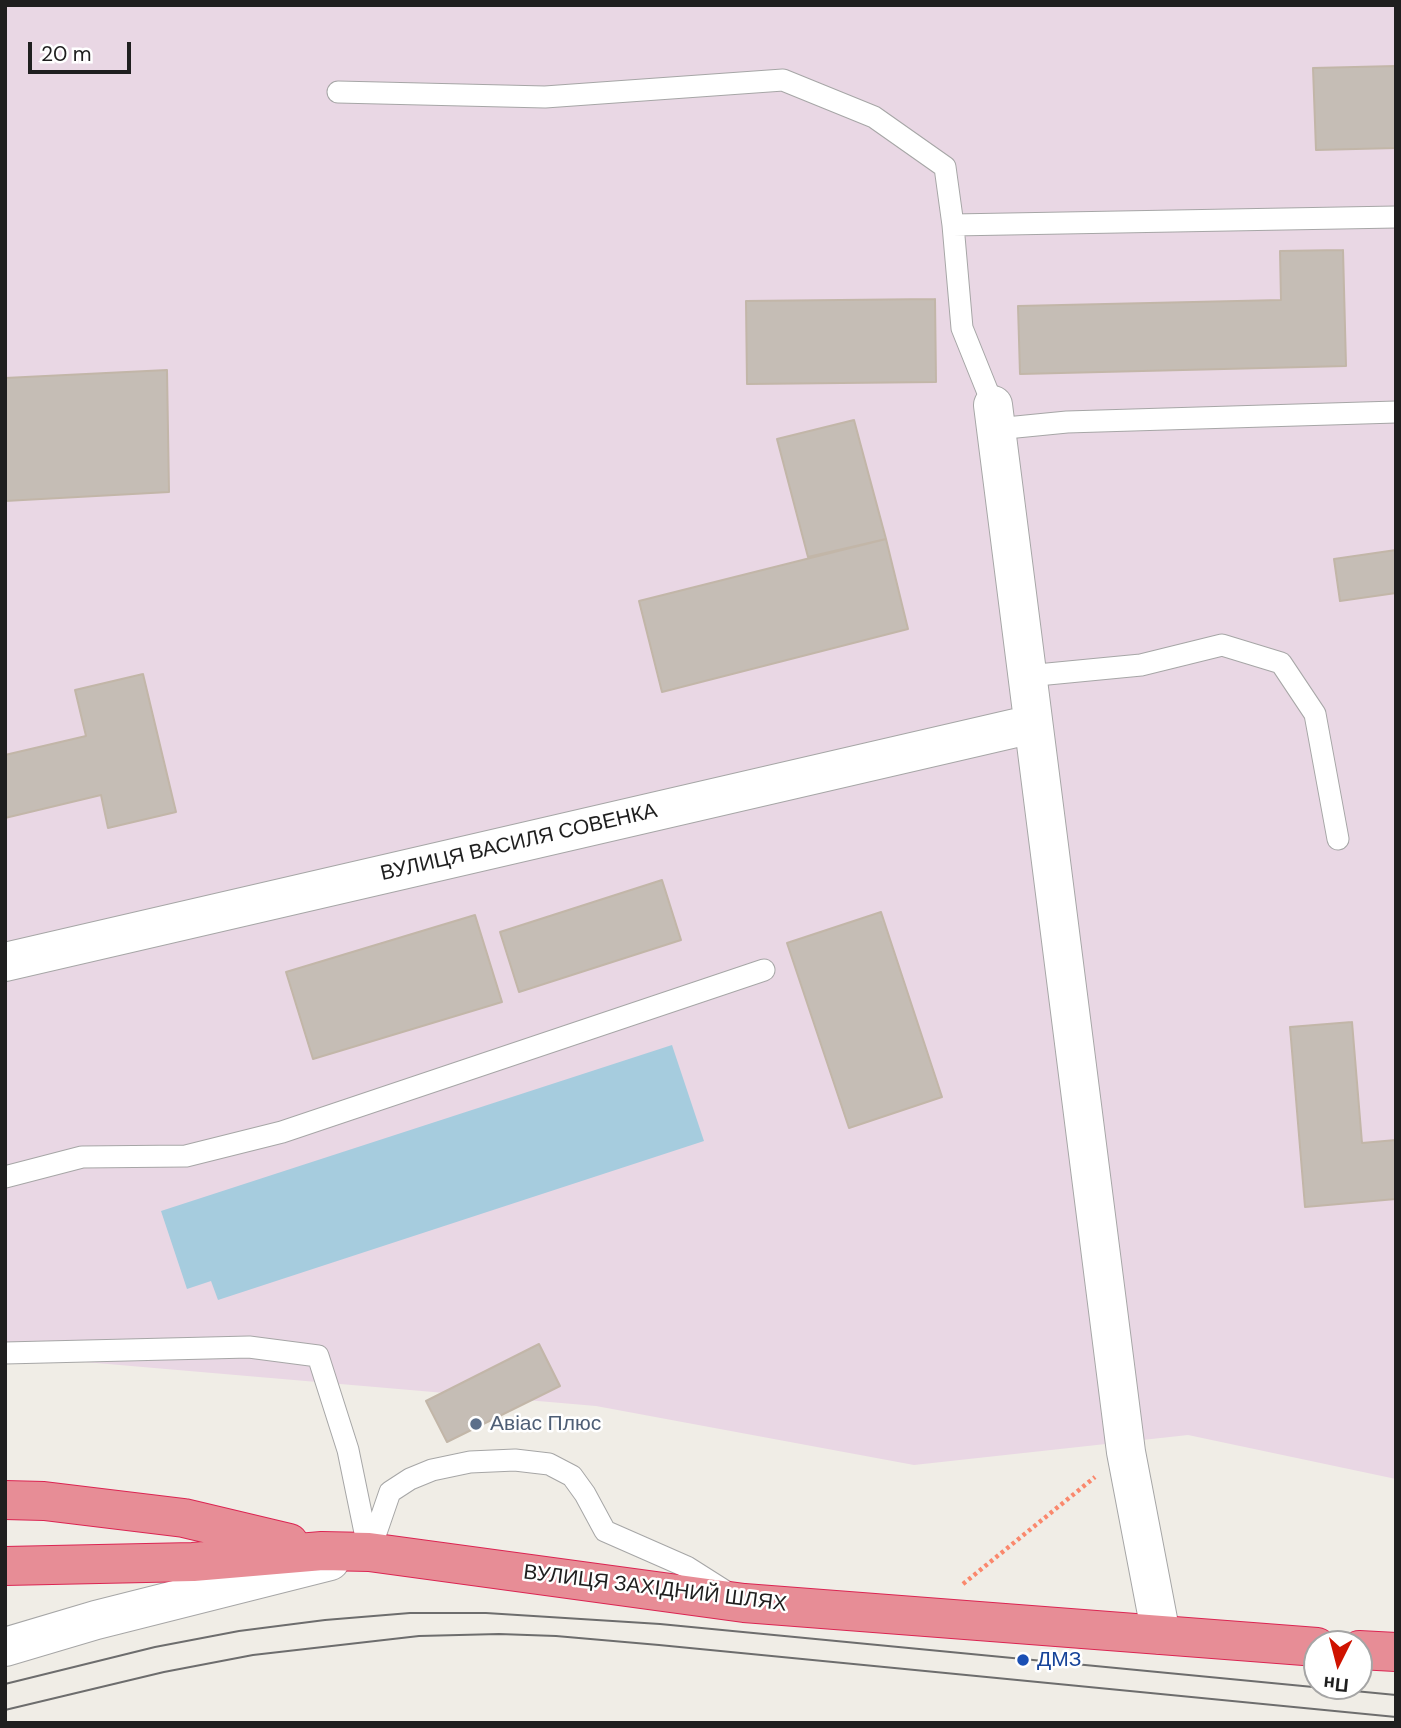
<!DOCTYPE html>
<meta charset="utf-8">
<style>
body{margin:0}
#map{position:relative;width:1401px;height:1728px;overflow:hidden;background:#f0ede6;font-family:"DM Sans",sans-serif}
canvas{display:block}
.frame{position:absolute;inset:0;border:7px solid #1f1f1f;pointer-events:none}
.north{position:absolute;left:1303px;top:1630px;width:70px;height:70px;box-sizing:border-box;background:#fff;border:2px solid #a5a5a5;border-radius:50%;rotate:186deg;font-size:19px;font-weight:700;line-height:28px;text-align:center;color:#1f1f1f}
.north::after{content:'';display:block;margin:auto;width:24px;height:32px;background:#cf1300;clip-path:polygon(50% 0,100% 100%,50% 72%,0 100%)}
.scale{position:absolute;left:28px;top:42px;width:103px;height:32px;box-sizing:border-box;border:4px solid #1f1f1f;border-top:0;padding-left:9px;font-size:21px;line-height:24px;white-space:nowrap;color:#1f1f1f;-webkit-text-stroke:5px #fff;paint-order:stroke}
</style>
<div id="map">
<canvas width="1401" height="1728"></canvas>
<div class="frame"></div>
<div class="north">Пн</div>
<div class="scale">20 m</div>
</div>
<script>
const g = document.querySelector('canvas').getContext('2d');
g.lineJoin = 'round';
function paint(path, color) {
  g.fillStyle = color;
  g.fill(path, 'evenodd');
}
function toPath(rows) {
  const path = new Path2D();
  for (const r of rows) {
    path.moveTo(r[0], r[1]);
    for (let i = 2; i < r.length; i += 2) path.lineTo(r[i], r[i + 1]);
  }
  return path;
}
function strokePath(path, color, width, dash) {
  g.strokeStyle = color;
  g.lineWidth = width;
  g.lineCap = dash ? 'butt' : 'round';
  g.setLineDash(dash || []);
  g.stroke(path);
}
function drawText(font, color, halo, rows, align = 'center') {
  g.font = font + ' "DM Sans",sans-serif';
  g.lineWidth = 5;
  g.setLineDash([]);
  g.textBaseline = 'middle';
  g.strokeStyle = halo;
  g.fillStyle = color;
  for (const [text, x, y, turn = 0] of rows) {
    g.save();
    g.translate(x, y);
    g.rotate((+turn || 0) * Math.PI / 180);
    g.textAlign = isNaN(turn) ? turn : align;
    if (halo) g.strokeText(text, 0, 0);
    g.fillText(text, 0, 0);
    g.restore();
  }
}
const industrial = toPath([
 [5,5,1396,5,1396,1479,1188,1435,914,1465,596,1406,73,1361,5,1364]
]);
const water = toPath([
 [672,1045,704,1141,218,1300,211,1281,187,1289,161,1211]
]);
const building = toPath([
 [1396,66,1396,148,1316,150,1313,68,1396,66],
 [1343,250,1346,366,1020,374,1018,306,1281,300,1280,251,1343,250],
 [935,299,936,382,747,384,746,301,935,299],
 [167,370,169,492,5,501,5,378,167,370],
 [854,420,886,539,808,557,777,439,854,420],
 [886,539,908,629,662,692,639,601,886,539],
 [1396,550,1396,593,1340,601,1334,559,1396,550],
 [143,674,176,812,108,828,101,795,5,818,5,755,86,736,75,690,143,674],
 [662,880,681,940,519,992,500,932,662,880],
 [881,912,942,1097,849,1128,787,943,881,912],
 [475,915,502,1002,313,1059,286,972,475,915],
 [1352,1022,1362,1143,1396,1140,1396,1199,1305,1207,1290,1027,1352,1022],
 [539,1344,560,1386,447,1442,426,1401,539,1344]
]);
const path = toPath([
 [963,1584,1095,1477]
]);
const lane = toPath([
 [338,92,545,97,783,80,874,117,945,167,953,225,962,328,993,405],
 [953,225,1396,217],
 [996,429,1067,422,1396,412],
 [1027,676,1141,665,1222,645,1281,663,1315,714,1338,839],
 [5,1177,82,1157,186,1156,282,1132,764,970],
 [5,1353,249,1347,318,1356,348,1450,369,1552],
 [370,1550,390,1492,410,1479,432,1470,470,1462,515,1460,549,1464,572,1476,585,1494,605,1531,687,1567,728,1593]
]);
const street = toPath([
 [993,405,1126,1452,1161,1635],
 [5,962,1033,724],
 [5,1647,96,1620,330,1561]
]);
const highway = toPath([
 [5,1500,44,1501,184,1518,289,1543],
 [5,1566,193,1562,322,1551,369,1552,744,1603,1317,1647],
 [1359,1650,1396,1652]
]);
const tram = toPath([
 [5,1684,155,1647,239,1631,325,1620,410,1613,486,1613,660,1624,1396,1695],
 [5,1710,164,1672,253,1655,419,1636,499,1634,556,1636,659,1645,1396,1717]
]);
const markers = [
 [476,1424,7,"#5c6f8a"],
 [1023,1660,7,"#1a4fb4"]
];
const streetNames = [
 ["ВУЛИЦЯ ВАСИЛЯ СОВЕНКА",519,843,-13],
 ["ВУЛИЦЯ ЗАХІДНИЙ ШЛЯХ",655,1589,7]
];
const serviceNames = [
 ["Авіас Плюс",490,1424]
];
const transitNames = [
 ["ДМЗ",1037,1660]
];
paint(industrial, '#e9d7e4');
paint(water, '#a6ccde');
paint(building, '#c5bdb5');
strokePath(building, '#c2b6a8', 2);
strokePath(lane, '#a6a6a6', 23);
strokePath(street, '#a6a6a6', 40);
strokePath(highway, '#db2552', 40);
strokePath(path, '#fa886d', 4.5, [3.5, 3.5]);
strokePath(lane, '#fff', 21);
strokePath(street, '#fff', 38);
strokePath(highway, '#e78d96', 38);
strokePath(tram, '#6d6d6d', 2);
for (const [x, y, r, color] of markers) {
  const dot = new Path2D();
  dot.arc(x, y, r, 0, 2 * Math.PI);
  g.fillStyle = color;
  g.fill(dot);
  strokePath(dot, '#fff', 2.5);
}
drawText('21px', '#1f1f1f', '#fff', streetNames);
drawText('21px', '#4e5e75', '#fff', serviceNames, 'left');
drawText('21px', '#164399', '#fff', transitNames, 'left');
</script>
